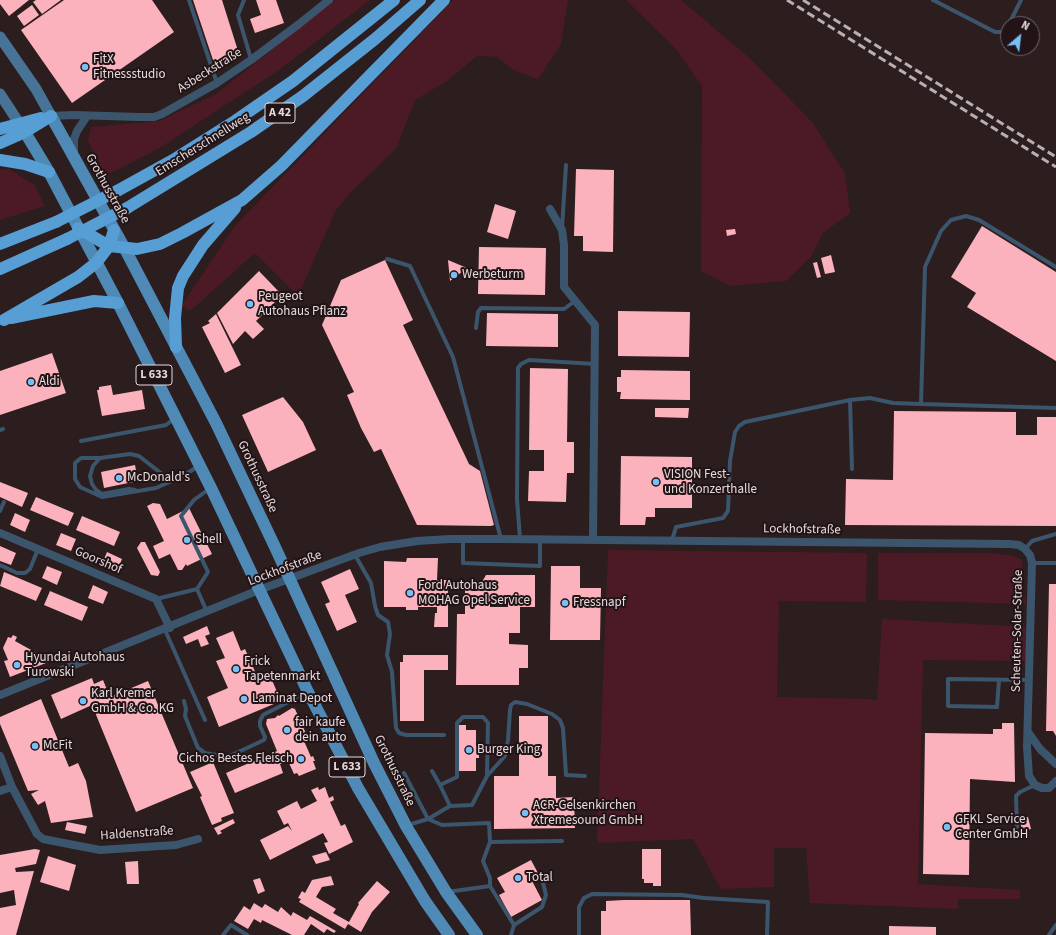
<!DOCTYPE html>
<meta charset="utf-8">
<style>
body{margin:0}
#map{position:relative;width:1056px;height:935px;overflow:hidden;background:#2c1d1f;font-family:"Source Sans 3",sans-serif}
canvas{display:block}
.north{position:absolute;left:1000px;top:16px;width:40px;height:40px;box-sizing:border-box;background:#221416;border:1px solid #706465;border-radius:50%;rotate:28deg;font-size:11px;font-weight:700;line-height:16px;text-align:center;color:#e6dbdc}
.north::after{content:'';display:block;margin:auto;width:14px;height:18px;background:#77bff7;clip-path:polygon(50% 0,100% 100%,50% 72%,0 100%)}
</style>
<div id="map">
<canvas width="1056" height="935"></canvas>
<div class="north">N</div>
</div>
<script>
const g = document.querySelector('canvas').getContext('2d');
g.lineJoin = 'round';
function paint(path, color) {
  g.fillStyle = color;
  g.fill(path, 'evenodd');
}
function toPath(rows) {
  const path = new Path2D();
  for (const r of rows) {
    path.moveTo(r[0], r[1]);
    for (let i = 2; i < r.length; i += 2) path.lineTo(r[i], r[i + 1]);
  }
  return path;
}
function strokePath(path, color, width, dash) {
  g.strokeStyle = color;
  g.lineWidth = width;
  g.lineCap = dash ? 'butt' : 'round';
  g.setLineDash(dash || []);
  g.stroke(path);
}
function drawText(font, color, halo, rows, align = 'center') {
  g.font = font + ' "Source Sans 3",sans-serif';
  g.lineWidth = 4;
  g.setLineDash([]);
  g.textBaseline = 'middle';
  g.strokeStyle = halo;
  g.fillStyle = color;
  for (const [text, x, y, turn = 0] of rows) {
    g.save();
    g.translate(x, y);
    g.rotate((+turn || 0) * Math.PI / 180);
    g.textAlign = isNaN(turn) ? turn : align;
    if (halo) g.strokeText(text, 0, 0);
    g.fillText(text, 0, 0);
    g.restore();
  }
}
const green = toPath([
 [335,0,370,0,279,70,158,149,105,176,88,141,91,127,159,121,216,94],
 [453,0,568,0,561,44,538,79,515,71,497,57,477,56,447,81,415,100,396,149,351,192,336,210,298,296,255,253,190,311,182,305,235,226],
 [626,0,681,0,753,61,813,123,845,174,850,213,823,233,811,257,786,281,730,286,701,271,702,86,675,48],
 [9,169,35,185,45,206,0,220,0,170],
 [608,550,867,553,866,602,779,601,777,697,869,699,877,701,882,619,1029,627,1028,661,923,660,918,884,1020,890,1020,899,958,899,958,909,810,903,806,848,774,848,774,887,721,889,693,839,597,843],
 [878,553,990,553,1014,556,1022,560,1023,590,1026,604,878,600]
]);
const building = toPath([
 [0,0,29,0,9,16,0,4],
 [36,0,61,0,42,14,33,2],
 [64,0,152,0,174,32,72,103,21,30],
 [193,0,222,0,239,54,214,63],
 [256,0,276,0,284,23,255,33,250,19,261,15],
 [32,5,39,15,24,26,17,16],
 [576,169,614,170,613,252,583,251,583,236,574,236],
 [495,204,516,211,508,239,487,232],
 [982,226,1056,272,1056,361,967,307,976,293,951,277],
 [735,229,736,234,727,236,726,230],
 [479,247,546,248,545,295,478,294],
 [831,255,835,272,825,274,821,258],
 [385,260,413,320,403,325,469,464,480,471,494,525,491,526,417,525,381,449,374,452,361,428,347,395,354,392,322,325,341,280],
 [448,260,467,268,450,281],
 [817,262,821,277,817,278,813,263],
 [259,271,282,295,256,321,264,329,253,339,245,331,233,344,217,313],
 [618,311,690,312,689,357,618,356],
 [487,313,558,314,558,347,486,346],
 [216,314,241,365,225,373,202,327,210,323,208,321],
 [52,353,66,393,0,415,0,371],
 [530,368,568,369,567,442,574,442,574,473,567,473,566,502,528,501,529,471,544,471,544,450,529,450],
 [621,370,690,371,690,400,620,399,621,392,617,392,617,377,621,377],
 [111,385,113,395,142,390,145,409,102,416,97,390,99,390,99,387],
 [283,397,303,422,316,450,268,472,242,415],
 [655,408,689,408,688,418,655,417],
 [894,411,1016,412,1016,435,1037,435,1037,417,1056,417,1056,526,845,525,846,479,893,480],
 [621,456,692,457,692,508,655,508,655,517,646,517,645,525,620,525],
 [135,465,138,481,104,488,101,472],
 [0,482,28,493,22,507,0,497],
 [36,497,74,513,68,526,30,510],
 [153,503,160,504,167,519,189,508,212,554,187,566,186,564,182,570,178,570,170,554,159,559,153,546,164,541,147,506],
 [15,513,30,520,25,532,10,525],
 [82,516,120,532,114,546,76,530],
 [61,533,76,539,71,551,56,545],
 [141,542,145,542,160,572,158,576,151,575,137,548],
 [0,546,16,553,11,565,0,561],
 [107,552,122,559,117,571,102,564],
 [407,558,438,558,437,580,448,580,448,627,434,627,435,613,437,613,437,607,418,607,418,610,406,610,406,607,384,607,384,561,406,562],
 [47,566,62,572,57,585,42,578],
 [551,566,580,566,580,588,601,588,600,640,550,640],
 [350,569,359,589,345,595,357,622,337,631,325,604,330,602,321,582],
 [4,572,42,588,36,601,0,586],
 [486,575,535,575,535,607,520,607,520,633,509,633,509,644,528,645,528,668,519,668,519,685,456,685,457,614,465,614,465,589,478,589],
 [490,601,508,601,508,607,490,607],
 [1049,584,1056,584,1056,736,1053,731,1046,731],
 [93,585,108,592,103,604,88,598],
 [50,591,88,607,82,621,44,605],
 [207,626,210,634,205,636,209,644,201,647,198,639,186,644,183,637],
 [233,631,241,651,245,649,257,676,268,671,281,701,219,727,207,697,228,688,216,661,225,658,216,638],
 [13,635,17,637,15,641,51,661,10,677,4,661,8,660,3,648,8,637,11,638],
 [403,655,448,655,448,670,424,670,424,721,400,721,400,662,403,662],
 [92,678,94,684,103,680,110,697,148,681,193,788,136,812,92,705,61,719,51,695],
 [41,699,69,767,78,763,86,781,93,817,51,823,45,801,38,805,31,794,39,790,28,791,0,724,0,717],
 [292,708,295,709,307,736,304,741,311,757,313,756,315,761,313,761,316,769,299,776,297,773,294,774,288,761,280,764,283,773,235,793,226,773,277,751,266,724,267,719,275,718,278,715,279,716],
 [519,716,548,716,548,776,556,776,556,798,574,797,575,828,494,829,494,776,519,776],
 [1002,723,1014,723,1015,782,970,779,969,875,923,874,925,733,993,734,993,729,1002,729],
 [458,725,466,725,466,730,476,730,476,746,481,746,481,755,479,755,479,758,476,758,476,771,458,771],
 [213,762,234,813,221,818,222,821,212,825,200,797,202,796,190,772],
 [318,787,319,790,325,787,329,798,333,796,334,800,330,802,341,826,345,824,353,842,329,854,324,843,328,842,323,833,270,860,260,840,288,826,292,831,288,823,284,825,277,811,297,801,301,809,317,801,311,790],
 [1028,817,1031,829,1022,831,1020,819],
 [233,819,235,823,220,831,222,833,218,835,214,828],
 [67,822,87,826,85,834,65,830],
 [35,849,40,850,36,864,15,868,16,872,34,871,16,935,0,935,0,908,16,905,14,890,0,893,0,855],
 [642,849,661,849,661,886,653,886,653,883,644,883,644,879,642,879],
 [326,852,330,860,316,864,312,856],
 [48,856,76,865,69,891,40,882],
 [531,860,539,875,505,892,497,878],
 [138,861,139,884,127,884,125,862],
 [331,876,334,885,322,887,316,897,336,909,333,913,349,922,359,904,358,903,377,881,390,892,372,912,361,932,348,924,345,929,299,902,301,899,298,898,302,891,305,893,312,880],
 [260,878,265,891,258,894,253,880],
 [531,879,542,900,511,917,499,895],
 [624,900,690,900,691,935,601,935,601,911,606,911,606,901],
 [254,903,262,908,265,904,278,912,281,907,291,916,293,912,307,920,310,916,336,931,334,933,327,929,324,933,311,924,304,935,292,935,262,920,261,923,254,919,248,929,234,921,244,906,250,910],
 [889,926,936,927,936,935,889,935]
]);
const lane = toPath([
 [189,0,217,83],
 [244,0,238,15,251,59],
 [933,0,995,32,1006,32,1008,27],
 [1009,24,1021,0],
 [562,228,566,165],
 [387,259,410,266,453,357,501,539],
 [476,328,478,312,481,308,564,309,575,301],
 [850,400,852,469],
 [921,404,1056,408],
 [0,430,3,429],
 [81,441,166,425,175,418],
 [100,458,93,466,90,476,92,484,96,490,102,494,129,489,135,490],
 [171,481,139,456,130,454,100,458,81,458,75,463,75,479,80,487,102,497,156,488,185,475,198,466],
 [0,511,4,502],
 [463,539,463,563,540,566,540,539],
 [520,539,517,499,518,368,521,364,529,360,595,364],
 [672,540,676,527,723,518,728,511,730,461,735,432,739,426,745,422,850,400,870,398,893,403,921,404,925,267,941,231,951,220,966,216,979,220,1056,267],
 [1025,549,1032,541,1056,534],
 [355,555,371,583,375,606,378,615,388,622,390,634,387,655,392,672,396,728,399,733,406,735,444,735],
 [1032,563,1056,563],
 [0,565,17,573,25,573,30,569,38,549],
 [156,599,197,589],
 [207,612,197,589,208,572,181,516,194,500,209,489],
 [165,630,205,720],
 [999,680,997,707,948,706,948,679,1029,680],
 [184,701,186,709,185,716,198,748,205,753,222,756,232,755,264,740,265,737,260,726,260,721,263,715,306,693],
 [404,773,428,819,442,825,489,823,490,842,562,841],
 [487,776,505,756,508,740,510,710,511,705,515,702,527,704,552,714,560,720,563,728,566,775,585,776],
 [440,785,450,806],
 [408,825,428,819,450,806,472,805,487,776,488,723,483,717,463,717,457,723,457,777,440,785,432,771],
 [1017,827,1016,796,1020,792,1035,785],
 [490,842,483,861,490,878,490,886],
 [447,892,490,886,514,925,511,935],
 [514,925,542,907,546,895,543,883],
 [223,935,231,925,247,935],
 [579,935,579,907,584,898,592,894,682,895,704,898,768,902,767,935],
 [1049,935,1056,925]
]);
const street = toPath([
 [51,116,74,115,139,117,154,117,162,114,217,83,251,60,299,24,329,0],
 [74,155,74,139,77,131,87,116],
 [550,209,562,230,564,245,564,287,595,325,593,539],
 [0,533,156,599,170,628],
 [0,695,259,590,359,553,380,547,417,541,450,539,501,539,1010,544,1019,545,1025,549,1030,555,1032,563,1027,747,1029,776,1035,785,1042,788,1049,788,1056,781],
 [1028,732,1040,749,1056,764],
 [0,756,12,787,37,834,43,839,100,850,176,845,198,839],
 [0,791,12,787]
]);
const secondary = toPath([
 [0,37,36,89,51,116],
 [0,94,19,123]
]);
const primary = toPath([
 [51,116,125,249,216,423,275,547,374,763,406,826,446,892,477,935],
 [20,124,49,172,118,303,211,488,308,692,358,788,425,901,449,935]
]);
const highway = toPath([
 [0,129,41,118],
 [0,143,25,132,51,116],
 [0,160,25,164,49,172],
 [117,191,173,160,235,121,293,81,394,0],
 [127,208,251,132,303,96,375,39,420,0],
 [78,228,109,246,137,249,160,244,182,233,242,200,281,166,444,0],
 [0,244,56,222],
 [0,269,67,239],
 [11,318,94,301,118,303],
 [4,320,78,277,96,263,109,246,114,230],
 [176,347,175,318,178,288,183,276,203,245,235,208]
]);
const rail = toPath([
 [787,0,1056,167],
 [803,0,1056,157]
]);
const highwayBridge = toPath([
 [56,222,117,191],
 [67,239,127,208]
]);
const markers = [
 [85,67,4,"#77bff7"],
 [454,275,4,"#77bff7"],
 [250,304,4,"#77bff7"],
 [31,382,4,"#77bff7"],
 [119,478,4,"#77bff7"],
 [656,482,4,"#77bff7"],
 [187,540,4,"#77bff7"],
 [410,593,4,"#77bff7"],
 [565,603,4,"#77bff7"],
 [17,665,4,"#77bff7"],
 [236,669,4,"#77bff7"],
 [244,699,4,"#77bff7"],
 [83,701,4,"#77bff7"],
 [287,730,4,"#77bff7"],
 [35,746,4,"#77bff7"],
 [469,750,4,"#77bff7"],
 [301,759,4,"#77bff7"],
 [525,813,4,"#77bff7"],
 [947,827,4,"#77bff7"],
 [518,878,4,"#77bff7"]
];
const shields = [
 [280,113,30],
 [154,375,36],
 [347,767,36]
];
const shieldNames = [
 ["A 42",280,113],
 ["L 633",154,375],
 ["L 633",347,767]
];
const poiNames = [
 ["FitX",93,60],
 ["Fitnessstudio",93,75],
 ["Werbeturm",462,275],
 ["Peugeot",258,297],
 ["Autohaus Pflanz",258,312],
 ["Aldi",39,382],
 ["VISION Fest-",664,475],
 ["und Konzerthalle",664,490],
 ["McDonald's",127,478],
 ["Shell",195,540],
 ["Ford Autohaus",418,586],
 ["MOHAG Opel Service",418,601],
 ["Fressnapf",573,603],
 ["Hyundai Autohaus",25,658],
 ["Turowski",25,673],
 ["Frick",244,662],
 ["Tapetenmarkt",244,677],
 ["Karl Kremer",91,694],
 ["GmbH & Co. KG",91,709],
 ["Laminat Depot",252,699],
 ["fair kaufe",295,723],
 ["dein auto",295,738],
 ["McFit",43,746],
 ["Burger King",477,750],
 ["Cichos Bestes Fleisch",293,759,"right"],
 ["ACR-Gelsenkirchen",533,806],
 ["Xtremesound GmbH",533,821],
 ["GFKL Service",955,820],
 ["Center GmbH",955,835],
 ["Total",526,878]
];
const streetNames = [
 ["Asbeckstraße",210,71,-32],
 ["Emscherschnellweg",203,145,-32],
 ["Grothusstraße",107,189,61],
 ["Grothusstraße",257,477,65],
 ["Lockhofstraße",802,530,1],
 ["Goorshof",98,561,23],
 ["Lockhofstraße",285,569,-21],
 ["Scheuten-Solar-Straße",1018,631,-89],
 ["Grothusstraße",394,771,64],
 ["Haldenstraße",137,834,-4]
];
paint(green, '#4c1a25');
paint(building, '#fbb2bc');
strokePath(lane, '#3b566c', 4);
strokePath(street, '#3b566c', 8);
strokePath(secondary, '#477396', 11);
strokePath(primary, '#4f8ab6', 12);
strokePath(highway, '#569ed4', 12);
strokePath(rail, '#baaeb0', 3, [8, 4]);
strokePath(highwayBridge, '#569ed4', 12);
for (const [x, y, r, color] of markers) {
  const dot = new Path2D();
  dot.arc(x, y, r, 0, 2 * Math.PI);
  g.fillStyle = color;
  g.fill(dot);
  strokePath(dot, '#221416', 1.5);
}
for (const [x, y, w] of shields) {
  const box = new Path2D();
  box.roundRect(x - w / 2, y - 10, w, 20, 3);
  g.fillStyle = '#221416';
  g.fill(box);
  strokePath(box, '#e6dbdc', 1);
}
drawText('bold 12px', '#e6dbdc', null, shieldNames);
drawText('13px', '#e6dbdc', '#221416', poiNames, 'left');
drawText('13px', '#e6dbdc', '#221416', streetNames);
</script>
